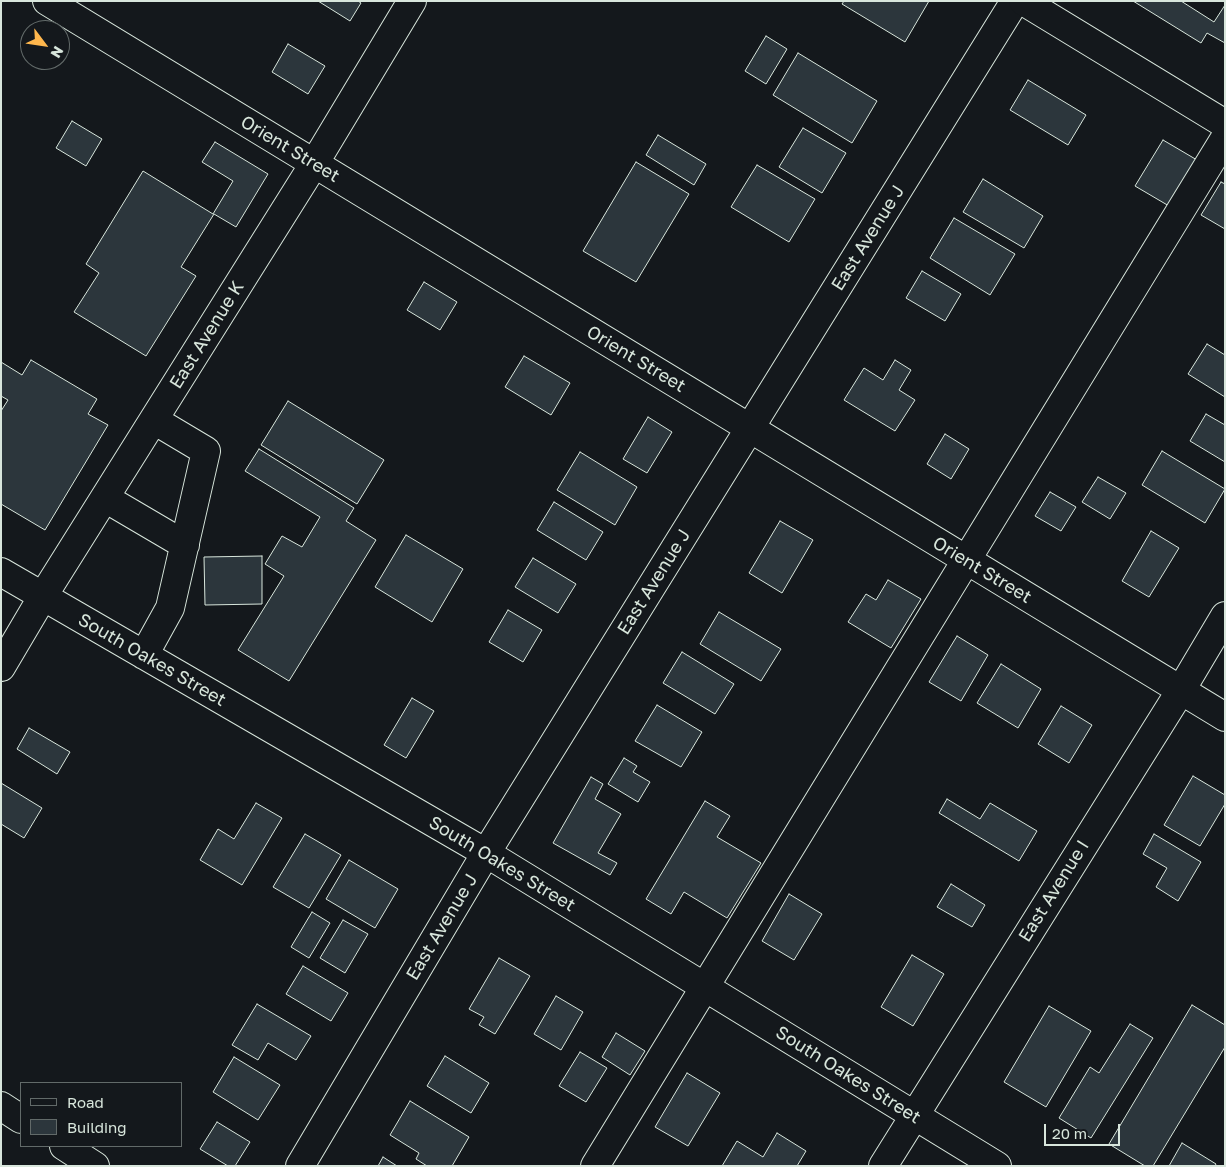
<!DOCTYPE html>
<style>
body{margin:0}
#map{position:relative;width:1226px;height:1167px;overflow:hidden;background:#14181c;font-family:"Golos Text",sans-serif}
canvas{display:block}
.frame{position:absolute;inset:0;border:2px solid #d8e6dc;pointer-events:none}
.legend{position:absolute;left:20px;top:1082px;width:162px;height:65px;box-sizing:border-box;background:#14181c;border:1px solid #626a69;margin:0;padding:6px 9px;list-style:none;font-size:15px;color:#d8e6dc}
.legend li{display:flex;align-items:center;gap:10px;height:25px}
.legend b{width:25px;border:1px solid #626a69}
.north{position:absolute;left:20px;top:20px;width:50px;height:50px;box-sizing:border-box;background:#14181c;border:1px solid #626a69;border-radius:50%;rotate:121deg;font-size:14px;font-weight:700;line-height:20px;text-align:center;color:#d8e6dc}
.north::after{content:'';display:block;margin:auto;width:18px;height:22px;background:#ffb74d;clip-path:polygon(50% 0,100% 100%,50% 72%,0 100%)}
.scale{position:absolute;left:1044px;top:1124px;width:76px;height:22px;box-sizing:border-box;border:2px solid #d8e6dc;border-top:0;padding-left:6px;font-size:15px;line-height:18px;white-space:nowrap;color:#d8e6dc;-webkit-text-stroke:4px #14181c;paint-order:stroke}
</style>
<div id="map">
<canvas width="1226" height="1167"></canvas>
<div class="frame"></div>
<ul class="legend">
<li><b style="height:6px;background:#14181c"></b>Road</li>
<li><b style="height:14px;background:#2c363c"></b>Building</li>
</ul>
<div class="north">N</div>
<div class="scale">20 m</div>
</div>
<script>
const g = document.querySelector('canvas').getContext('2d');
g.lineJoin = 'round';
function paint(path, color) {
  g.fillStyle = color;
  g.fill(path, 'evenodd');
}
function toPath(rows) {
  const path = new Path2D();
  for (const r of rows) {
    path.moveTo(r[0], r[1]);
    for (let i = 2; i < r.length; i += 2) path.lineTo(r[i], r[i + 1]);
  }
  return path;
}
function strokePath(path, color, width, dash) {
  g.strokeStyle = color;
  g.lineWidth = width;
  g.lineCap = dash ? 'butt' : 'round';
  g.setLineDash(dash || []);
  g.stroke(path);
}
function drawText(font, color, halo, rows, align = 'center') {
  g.font = font + ' "Golos Text",sans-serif';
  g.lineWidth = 4;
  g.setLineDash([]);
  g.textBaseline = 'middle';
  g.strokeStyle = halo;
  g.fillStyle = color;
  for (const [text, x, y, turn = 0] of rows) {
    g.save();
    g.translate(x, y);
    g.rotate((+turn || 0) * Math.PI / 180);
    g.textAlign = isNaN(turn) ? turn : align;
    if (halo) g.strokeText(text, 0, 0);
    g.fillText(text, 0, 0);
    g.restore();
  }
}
const building = toPath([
 [318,1,358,1,361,3,350,21,318,1],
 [844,1,929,1,905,42,842,4,844,1],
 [1133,1,1181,1,1214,22,1225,5,1225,43,1207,33,1201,43,1133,1],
 [766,36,787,49,766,84,745,71,766,36],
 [288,44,325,66,308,94,272,72,288,44],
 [798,53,877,101,852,143,773,95,798,53],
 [1028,80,1086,115,1068,145,1010,110,1028,80],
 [72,121,102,139,86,166,56,148,72,121],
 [803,128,846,153,822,193,779,167,803,128],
 [658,135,706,164,694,185,646,155,658,135],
 [1163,140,1197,160,1169,206,1135,186,1163,140],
 [215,142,268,174,236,227,214,214,181,267,196,276,146,356,74,312,99,273,86,264,143,171,213,214,233,181,202,162,215,142],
 [636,162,689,194,636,282,583,251,636,162],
 [757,165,815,199,789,242,731,207,757,165],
 [983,179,1043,216,1024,248,963,212,983,179],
 [1221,182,1225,184,1225,229,1201,215,1221,182],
 [954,218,1015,254,990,295,930,258,954,218],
 [922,271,961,294,945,321,906,298,922,271],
 [424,282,457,302,440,330,407,310,424,282],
 [1207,344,1225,355,1225,397,1188,374,1207,344],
 [524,356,570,383,551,415,505,387,524,356],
 [31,360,97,399,88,414,108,425,45,530,1,504,1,411,8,400,1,396,1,362,22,375,31,360],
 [895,360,911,370,899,390,915,400,895,431,844,400,864,368,883,380,895,360],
 [288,401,384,460,357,504,261,445,288,401],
 [1206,414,1225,425,1225,462,1190,441,1206,414],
 [648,417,672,432,647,473,623,459,648,417],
 [945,434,969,449,951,479,927,464,945,434],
 [259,449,354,508,346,521,376,540,289,681,238,650,284,576,265,564,282,536,302,547,320,517,245,471,259,449],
 [1162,451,1225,489,1205,523,1142,485,1162,451],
 [580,452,637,487,615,525,557,490,580,452],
 [1098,477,1126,493,1110,519,1082,502,1098,477],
 [1050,492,1076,507,1061,531,1035,516,1050,492],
 [554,502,603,532,586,560,537,530,554,502],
 [780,521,813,540,782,593,749,573,780,521],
 [1151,531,1179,548,1149,597,1122,581,1151,531],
 [406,535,463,569,432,622,375,587,406,535],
 [262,556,262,604,205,605,204,557,262,556],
 [533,558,576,584,558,613,515,587,533,558],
 [888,580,921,599,891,648,848,622,866,594,876,600,888,580],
 [508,610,542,630,523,662,489,642,508,610],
 [719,612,781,649,761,681,700,644,719,612],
 [957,636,988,655,961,701,929,682,957,636],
 [682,652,734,684,715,714,663,683,682,652],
 [1001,664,1041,689,1018,728,977,703,1001,664],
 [412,698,434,711,406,758,384,745,412,698],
 [657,705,702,732,681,767,635,741,657,705],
 [1061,706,1092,725,1069,763,1038,744,1061,706],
 [29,728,70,752,57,774,17,749,29,728],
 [624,758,637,766,633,772,650,782,638,802,608,784,624,758],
 [1193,776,1225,795,1225,804,1200,846,1164,825,1193,776],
 [591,777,603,784,595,799,621,814,598,853,617,863,610,875,553,843,591,777],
 [1,783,42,808,24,838,1,824,1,783],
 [947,799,980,819,990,803,1037,831,1019,861,939,813,947,799],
 [705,801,730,816,717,837,761,863,727,918,684,892,671,914,646,899,705,801],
 [256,803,282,818,242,885,200,860,218,829,234,839,256,803],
 [305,834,341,855,309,908,273,887,305,834],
 [1154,834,1201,862,1178,901,1156,887,1167,868,1143,854,1154,834],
 [349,860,398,889,375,928,326,899,349,860],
 [951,884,985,905,972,927,937,907,951,884],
 [789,894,822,914,794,960,762,941,789,894],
 [312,912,330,923,309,958,291,947,312,912],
 [343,920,368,934,345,973,320,958,343,920],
 [912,955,944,974,913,1026,881,1007,912,955],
 [499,958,530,976,495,1034,479,1025,484,1017,469,1009,499,958],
 [303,966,348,993,331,1021,286,994,303,966],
 [556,996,583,1012,561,1050,534,1034,556,996],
 [257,1004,311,1036,296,1060,268,1043,258,1060,232,1045,257,1004],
 [1192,1005,1225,1025,1225,1047,1153,1166,1145,1166,1109,1144,1192,1005],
 [1049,1006,1091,1031,1046,1107,1004,1082,1049,1006],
 [1130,1024,1153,1038,1091,1138,1059,1118,1090,1067,1099,1073,1130,1024],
 [616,1033,645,1051,630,1075,602,1057,616,1033],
 [580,1052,607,1068,586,1102,559,1086,580,1052],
 [445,1056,489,1083,471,1113,427,1086,445,1056],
 [234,1057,280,1085,258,1120,213,1092,234,1057],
 [687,1073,720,1093,688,1146,655,1127,687,1073],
 [410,1101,469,1137,452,1166,427,1166,416,1159,419,1153,390,1135,410,1101],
 [217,1122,250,1142,235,1166,228,1166,200,1149,217,1122],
 [777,1133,806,1151,797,1166,722,1166,737,1141,763,1157,777,1133],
 [1182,1143,1216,1164,1215,1166,1169,1166,1182,1143],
 [383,1157,397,1166,378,1166,383,1157]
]);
const minor = toPath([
 [47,1,1225,717],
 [105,498,185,545],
 [1,572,486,853,997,1166],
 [144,655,170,608,206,451,154,420],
 [1,667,43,596,314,164,412,1],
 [1,1106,21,1119],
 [64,1146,95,1166],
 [300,1166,486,853,1015,1],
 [595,1166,1225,138],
 [883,1166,1181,690,1225,616]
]);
const major = toPath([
 [1023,1,1225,124]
]);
const streetNames = [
 ["Orient Street",290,149,31],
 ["East Avenue J",868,238,-58],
 ["East Avenue K",207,335,-58],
 ["Orient Street",636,359,31],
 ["Orient Street",982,570,31],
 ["East Avenue J",654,582,-58],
 ["South Oakes Street",152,660,30],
 ["South Oakes Street",502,864,31],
 ["East Avenue I",1054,891,-58],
 ["East Avenue J",442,927,-59],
 ["South Oakes Street",848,1075,32]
];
paint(building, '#2c363c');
strokePath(building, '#d8e6dc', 1);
strokePath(minor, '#d8e6dc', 30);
strokePath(major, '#d8e6dc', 30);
strokePath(minor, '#14181c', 28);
strokePath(major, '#14181c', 28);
drawText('18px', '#d8e6dc', '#14181c', streetNames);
</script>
